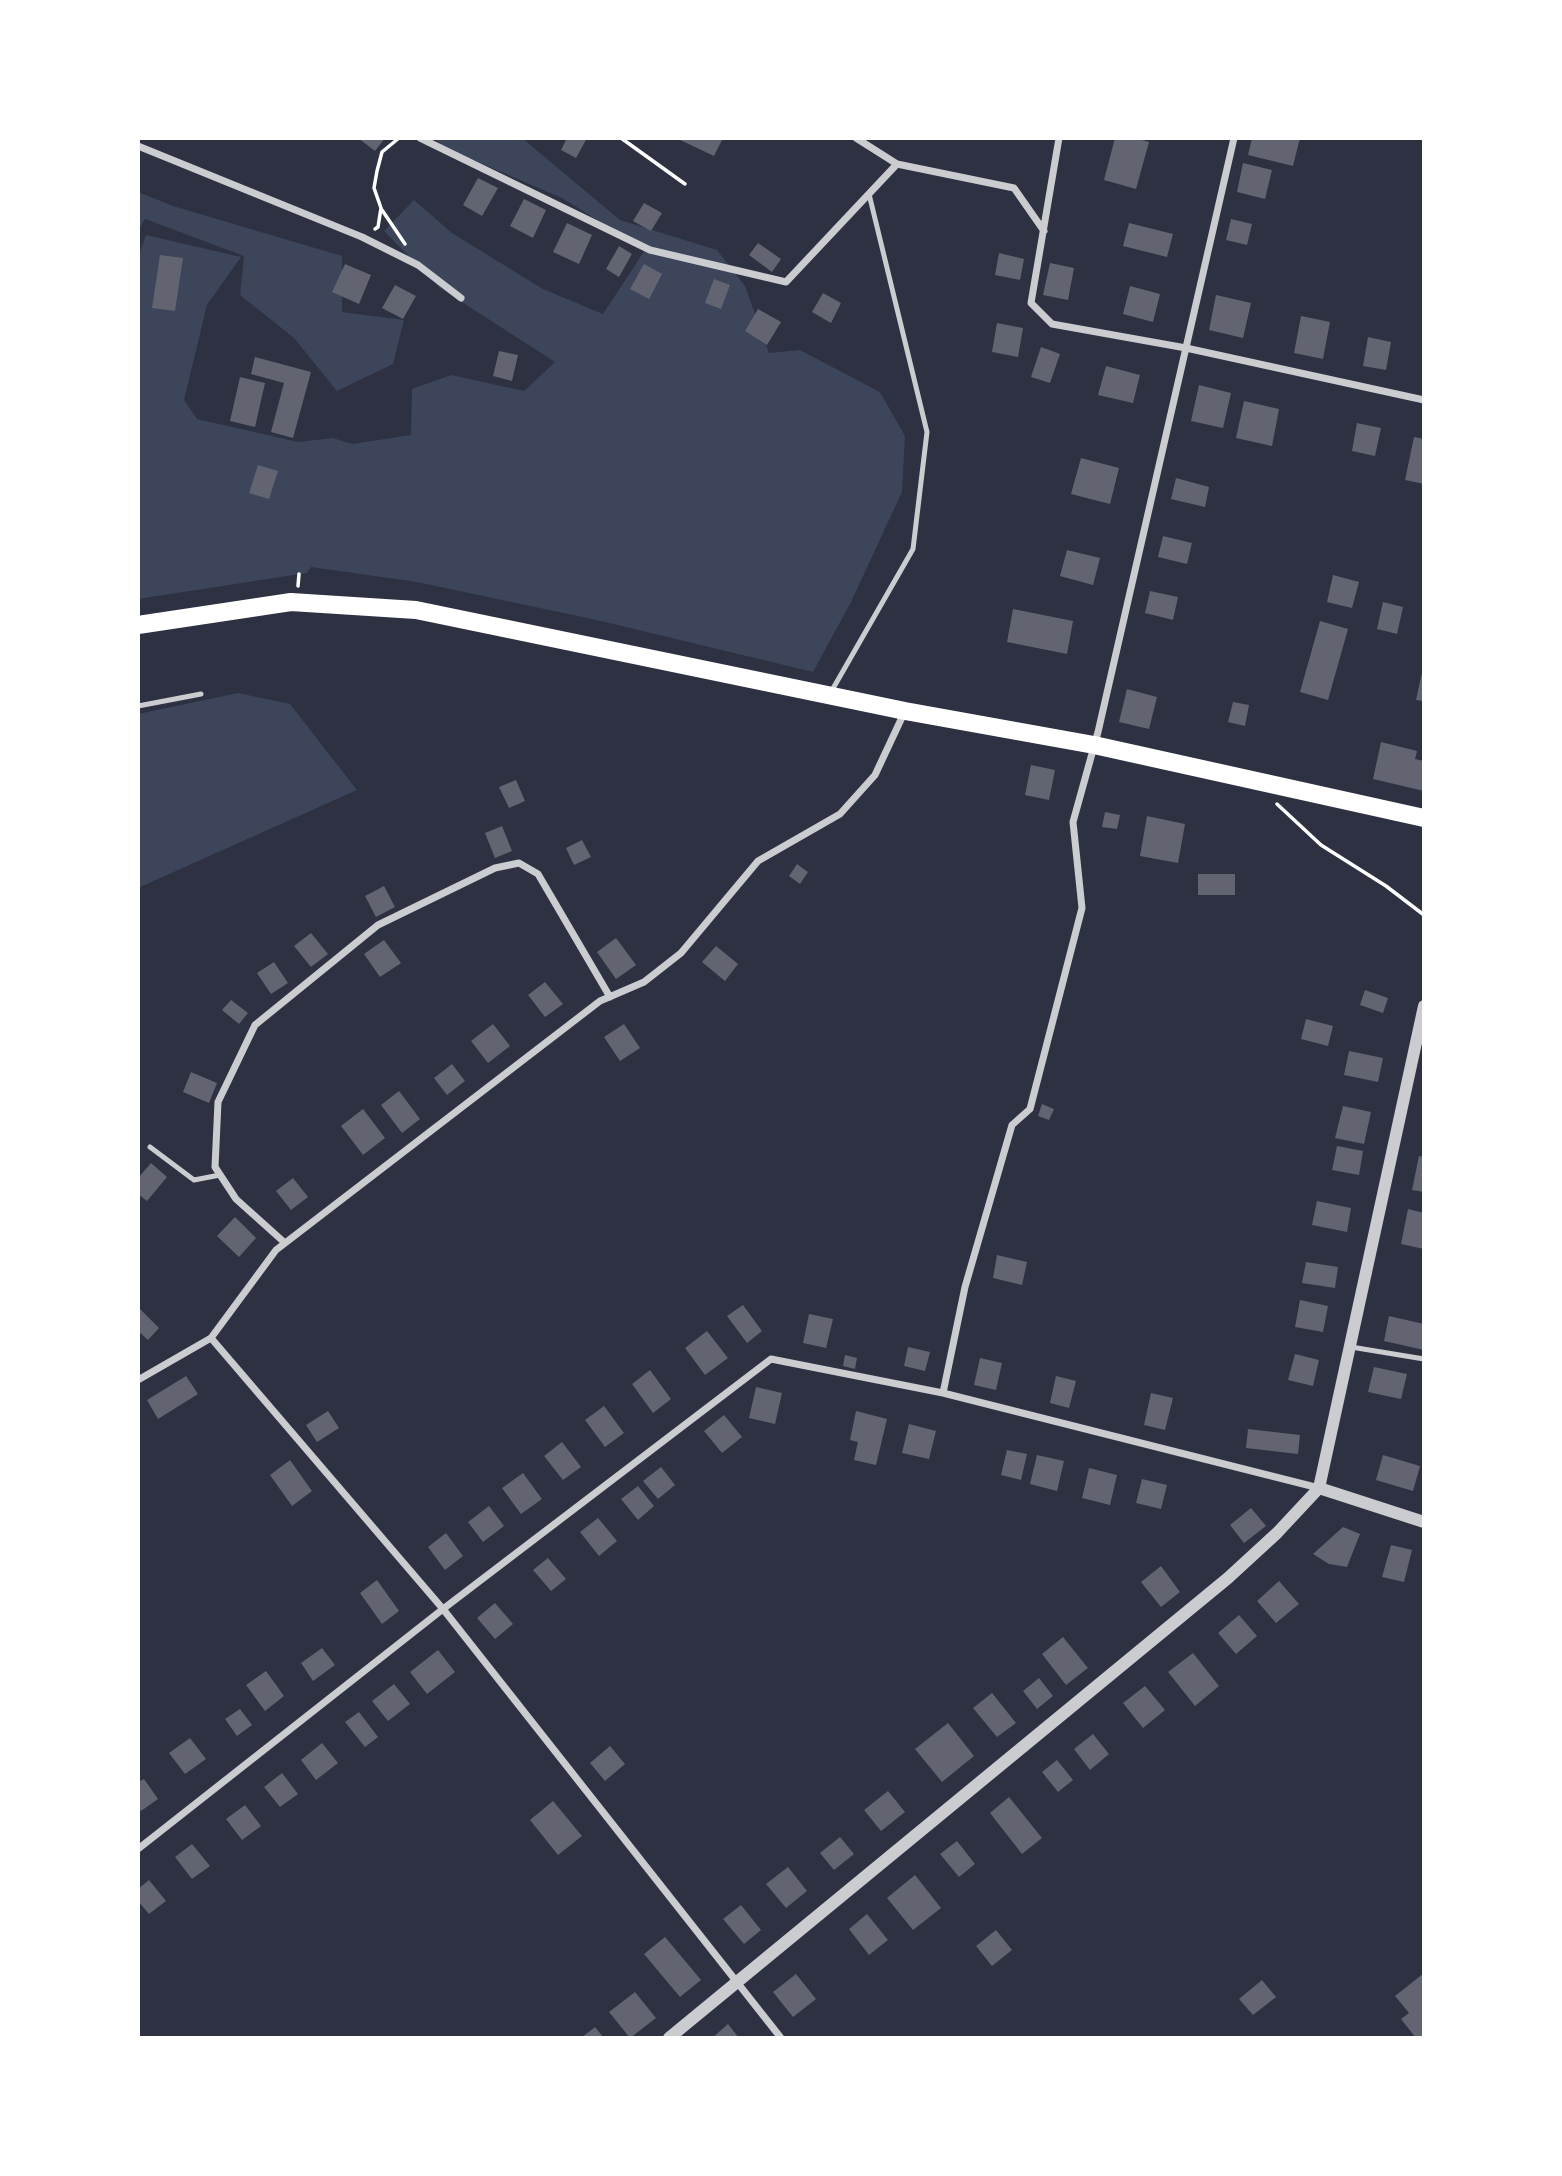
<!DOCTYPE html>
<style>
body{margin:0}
#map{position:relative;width:1562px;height:2176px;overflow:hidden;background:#2d3142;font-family:Literata,serif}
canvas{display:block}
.frame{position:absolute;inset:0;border:140px solid #fff;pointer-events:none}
</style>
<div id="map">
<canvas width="1562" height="2176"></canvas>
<div class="frame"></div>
</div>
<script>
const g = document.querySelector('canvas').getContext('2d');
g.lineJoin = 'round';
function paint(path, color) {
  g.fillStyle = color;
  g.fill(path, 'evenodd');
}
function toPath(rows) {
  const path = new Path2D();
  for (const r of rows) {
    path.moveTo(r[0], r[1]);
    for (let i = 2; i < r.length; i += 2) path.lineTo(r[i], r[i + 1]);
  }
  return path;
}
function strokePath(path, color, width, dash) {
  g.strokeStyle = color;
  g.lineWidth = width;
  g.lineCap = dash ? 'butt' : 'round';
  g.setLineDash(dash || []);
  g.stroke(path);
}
const green = toPath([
 [435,138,522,138,620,220,717,250,745,286,769,353,800,350,880,392,905,436,902,492,851,602,813,672,601,621,417,582,311,567,307,573,138,599,138,258,146,235,241,257,207,305,184,400,197,419,298,442,333,438,352,444,411,435,412,389,451,375,524,391,555,362,440,288,384,231,414,200,452,233,543,289,603,314,645,250,562,198,443,147],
 [138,192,173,206,342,256,342,312,404,320,393,364,337,391,294,338,240,295,244,256,145,219,138,231],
 [238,693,290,704,357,790,138,888,138,714]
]);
const building = toPath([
 [358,138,385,138,375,151],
 [567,138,587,138,576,158,561,150],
 [676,138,723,138,714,156],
 [1115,138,1135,138,1149,142,1136,189,1104,180],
 [1252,138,1300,138,1293,166,1248,155],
 [1243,163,1272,170,1265,199,1237,192],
 [478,178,498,188,482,216,463,205],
 [524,199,546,210,533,238,510,226],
 [644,203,662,213,651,231,633,221],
 [1231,219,1252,224,1247,245,1226,240],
 [567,223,592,235,579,264,553,252],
 [1129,223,1173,234,1167,257,1123,246],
 [758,243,781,259,772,272,749,255],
 [619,246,632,254,619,277,606,269],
 [999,253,1024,259,1020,280,995,275],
 [160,255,183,258,175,311,152,308],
 [1050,263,1074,268,1068,300,1043,295],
 [345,264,371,275,359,304,332,292],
 [644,264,662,274,649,299,630,289],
 [714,279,730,285,721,309,705,303],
 [395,285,416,296,403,319,382,308],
 [1130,286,1160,294,1153,322,1123,314],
 [823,293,841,303,831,323,812,312],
 [1216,295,1251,303,1243,338,1209,330],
 [758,309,781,322,767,345,745,331],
 [1301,316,1330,322,1323,359,1294,353],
 [997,323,1023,328,1018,357,992,352],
 [1368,337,1391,342,1386,370,1363,366],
 [1041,347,1060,354,1050,383,1031,377],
 [499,351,518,355,512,381,493,376],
 [255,357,311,372,293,438,271,432,284,383,251,374],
 [1106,366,1140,375,1133,403,1098,395],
 [240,377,265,383,255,427,230,421],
 [1199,385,1231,393,1223,428,1191,421],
 [1244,401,1279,409,1272,446,1236,438],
 [1357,423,1381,428,1375,456,1352,451],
 [1414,437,1424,439,1424,484,1405,480],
 [1081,458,1119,468,1110,504,1071,494],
 [258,465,278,471,269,499,249,493],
 [1176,478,1209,487,1205,507,1171,499],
 [1163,536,1192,543,1187,564,1158,557],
 [1067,550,1100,558,1093,585,1060,576],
 [1333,575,1359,582,1352,608,1327,602],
 [1150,591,1178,597,1173,620,1145,613],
 [1383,602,1403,607,1397,634,1377,629],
 [1013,609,1073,621,1067,654,1007,642],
 [1320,621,1348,629,1328,700,1300,692],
 [1423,668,1424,668,1424,701,1416,700],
 [1127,689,1157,697,1149,729,1119,722],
 [1233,702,1249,705,1245,726,1228,722],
 [1381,742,1417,751,1415,759,1424,761,1424,791,1373,779],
 [1031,765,1055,770,1049,800,1025,795],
 [516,780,525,801,509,808,499,787],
 [1105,812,1120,815,1117,829,1102,827],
 [1147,816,1185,824,1178,863,1140,856],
 [502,826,512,851,495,858,485,833],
 [582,840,591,857,574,865,566,848],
 [797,864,808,872,800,884,789,876],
 [1198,874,1235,874,1235,895,1198,895],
 [384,886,395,907,376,917,365,896],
 [311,933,328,954,311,967,294,946],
 [616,938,636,965,616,979,597,952],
 [384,940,401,963,380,977,364,954],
 [716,946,738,964,725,981,702,962],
 [274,962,288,983,271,994,257,973],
 [545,982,563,1004,545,1017,528,995],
 [1365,990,1388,998,1383,1013,1360,1005],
 [231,1000,248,1013,239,1024,222,1010],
 [1306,1019,1333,1026,1328,1046,1301,1039],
 [493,1024,510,1046,488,1063,471,1041],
 [624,1024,640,1048,620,1061,604,1037],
 [1349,1051,1383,1058,1378,1082,1344,1075],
 [452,1064,465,1081,447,1095,434,1078],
 [191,1072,217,1083,209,1103,183,1092],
 [399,1091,420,1119,402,1133,381,1105],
 [1042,1104,1054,1109,1049,1120,1038,1116],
 [1343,1106,1371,1112,1364,1144,1335,1138],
 [363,1109,385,1138,363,1155,341,1126],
 [1337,1146,1363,1151,1359,1175,1332,1170],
 [1419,1156,1424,1157,1424,1192,1412,1190],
 [151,1163,167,1177,147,1201,138,1194,138,1178],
 [293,1178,308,1197,291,1210,276,1191],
 [1317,1201,1351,1208,1347,1232,1312,1225],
 [1408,1209,1424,1213,1424,1249,1401,1244],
 [235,1217,256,1238,239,1257,217,1236],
 [997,1255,1027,1262,1022,1285,993,1278],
 [1306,1262,1338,1267,1335,1288,1302,1283],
 [1300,1300,1328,1306,1323,1332,1295,1327],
 [743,1305,762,1331,747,1343,727,1316],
 [140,1309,159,1328,148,1340,138,1331],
 [809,1314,833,1319,826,1348,803,1343],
 [1389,1316,1424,1324,1424,1350,1384,1341],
 [707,1331,728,1358,705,1375,685,1348],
 [908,1347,930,1352,925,1371,904,1366],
 [1295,1354,1319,1360,1313,1386,1288,1380],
 [845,1355,857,1358,855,1369,843,1366],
 [980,1358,1002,1363,996,1390,974,1385],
 [1374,1367,1407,1374,1401,1399,1368,1392],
 [650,1370,671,1399,653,1413,632,1384],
 [186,1376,198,1394,158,1419,147,1400],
 [1056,1376,1076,1381,1069,1408,1050,1403],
 [756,1387,782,1393,775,1424,749,1418],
 [1151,1393,1173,1398,1165,1430,1144,1425],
 [604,1406,624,1433,605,1447,585,1420],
 [328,1411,339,1428,317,1442,306,1425],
 [856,1411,887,1419,876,1465,854,1460,858,1442,850,1440],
 [724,1415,742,1437,722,1453,704,1431],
 [909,1424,936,1431,929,1459,902,1453],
 [1248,1429,1300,1435,1298,1454,1246,1448],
 [562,1442,581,1467,563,1480,544,1456],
 [1007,1450,1027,1454,1021,1480,1001,1475],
 [1037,1455,1064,1461,1057,1491,1030,1484],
 [1383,1455,1420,1466,1413,1491,1376,1480],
 [290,1460,312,1491,292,1506,270,1475],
 [661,1467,675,1485,658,1499,643,1481],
 [1089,1468,1117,1475,1110,1505,1082,1498],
 [523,1473,542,1499,521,1514,502,1488],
 [1142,1479,1167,1485,1161,1509,1136,1503],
 [638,1486,654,1506,638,1520,621,1499],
 [489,1506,504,1526,483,1542,468,1522],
 [1251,1508,1266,1526,1244,1543,1230,1525],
 [598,1518,617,1541,599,1556,580,1532],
 [1343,1527,1360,1534,1347,1567,1329,1564,1313,1554],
 [446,1533,463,1556,445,1570,428,1547],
 [1391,1545,1412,1550,1404,1582,1382,1577],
 [548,1558,566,1579,551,1591,533,1570],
 [1161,1566,1180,1592,1161,1607,1141,1582],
 [377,1580,399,1611,382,1624,360,1593],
 [1279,1581,1299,1604,1276,1623,1257,1601],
 [495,1603,513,1624,495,1639,477,1618],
 [1239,1615,1257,1636,1236,1654,1218,1633],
 [1063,1637,1088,1668,1066,1685,1042,1654],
 [322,1648,335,1665,313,1681,301,1663],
 [438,1650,455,1672,427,1694,410,1672],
 [1193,1653,1219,1686,1195,1706,1168,1672],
 [266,1671,284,1696,265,1711,246,1685],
 [1039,1678,1053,1696,1037,1709,1023,1691],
 [394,1684,410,1704,388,1721,372,1701],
 [1145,1686,1165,1710,1143,1728,1123,1703],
 [992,1693,1016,1723,997,1737,973,1708],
 [240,1709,252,1725,237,1736,225,1719],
 [359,1712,378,1737,365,1747,345,1722],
 [948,1723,974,1756,942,1782,915,1749],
 [1093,1734,1109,1754,1090,1770,1074,1749],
 [190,1738,206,1759,185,1774,169,1753],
 [322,1743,338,1763,316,1780,301,1760],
 [610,1746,625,1764,605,1781,590,1763],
 [1057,1760,1073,1780,1058,1792,1042,1772],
 [282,1773,298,1794,280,1807,264,1787],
 [144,1779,158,1799,141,1811,138,1808,138,1782],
 [888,1791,905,1812,881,1831,864,1810],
 [1009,1797,1042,1838,1022,1854,990,1813],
 [553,1801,582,1836,558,1855,530,1820],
 [245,1805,261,1826,242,1840,226,1819],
 [840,1837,854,1854,834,1870,820,1853],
 [957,1841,975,1864,959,1877,940,1854],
 [192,1844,210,1866,192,1879,175,1857],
 [788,1867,807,1891,786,1908,766,1884],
 [915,1875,941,1908,913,1930,887,1898],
 [149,1880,166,1901,149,1914,138,1901,138,1889],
 [741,1905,761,1930,744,1944,723,1919],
 [867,1914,888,1940,869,1955,849,1929],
 [996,1930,1012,1950,992,1966,976,1946],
 [665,1937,701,1980,680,1997,644,1954],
 [1424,1973,1424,2038,1416,2038,1401,2019,1409,2013,1395,1996],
 [796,1974,816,1999,793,2017,773,1992],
 [1262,1980,1276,1997,1253,2015,1239,1999],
 [635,1992,656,2018,630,2038,609,2012],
 [728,2024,739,2038,712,2038],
 [595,2027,604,2038,581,2038]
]);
const path = toPath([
 [621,138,685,184],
 [382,210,405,244],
 [375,229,378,227,381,208,374,188,377,171,382,152,399,138],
 [298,586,299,574],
 [1277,804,1321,845,1386,886,1424,915]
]);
const service = toPath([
 [831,692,913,549,927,432,869,194],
 [138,706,201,694],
 [150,1147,194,1180,220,1175],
 [1351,1347,1424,1359]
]);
const minor = toPath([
 [420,138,650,250,786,282,897,164],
 [856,138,897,164,1014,188,1044,231],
 [1059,138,1031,303,1052,324,1186,348,1424,400],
 [138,146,362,237,418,265,461,298],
 [285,1243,236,1199,215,1167,218,1102,255,1025,378,925,495,868,519,863,538,874,610,997],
 [211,1338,443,1609,781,2038],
 [138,1380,211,1338,276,1250,600,1001,644,982,681,953,758,861,840,814,875,775,905,711],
 [943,1393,965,1287,1012,1125,1030,1109,1082,908,1073,822,1098,732,1234,138],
 [138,1849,443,1609,771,1359,943,1393,1319,1488]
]);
const tertiary = toPath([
 [1319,1488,1424,1522],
 [669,2038,1228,1578,1277,1533,1319,1488,1424,1006]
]);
const primary = toPath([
 [138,625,291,602,416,610,905,711,1094,745,1424,818]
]);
paint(green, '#3c4559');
paint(building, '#626471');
strokePath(path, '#fff', 3.5);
strokePath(service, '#caccd0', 5);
strokePath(minor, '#caccd0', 7);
strokePath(tertiary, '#caccd0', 12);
strokePath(primary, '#fff', 18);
</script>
